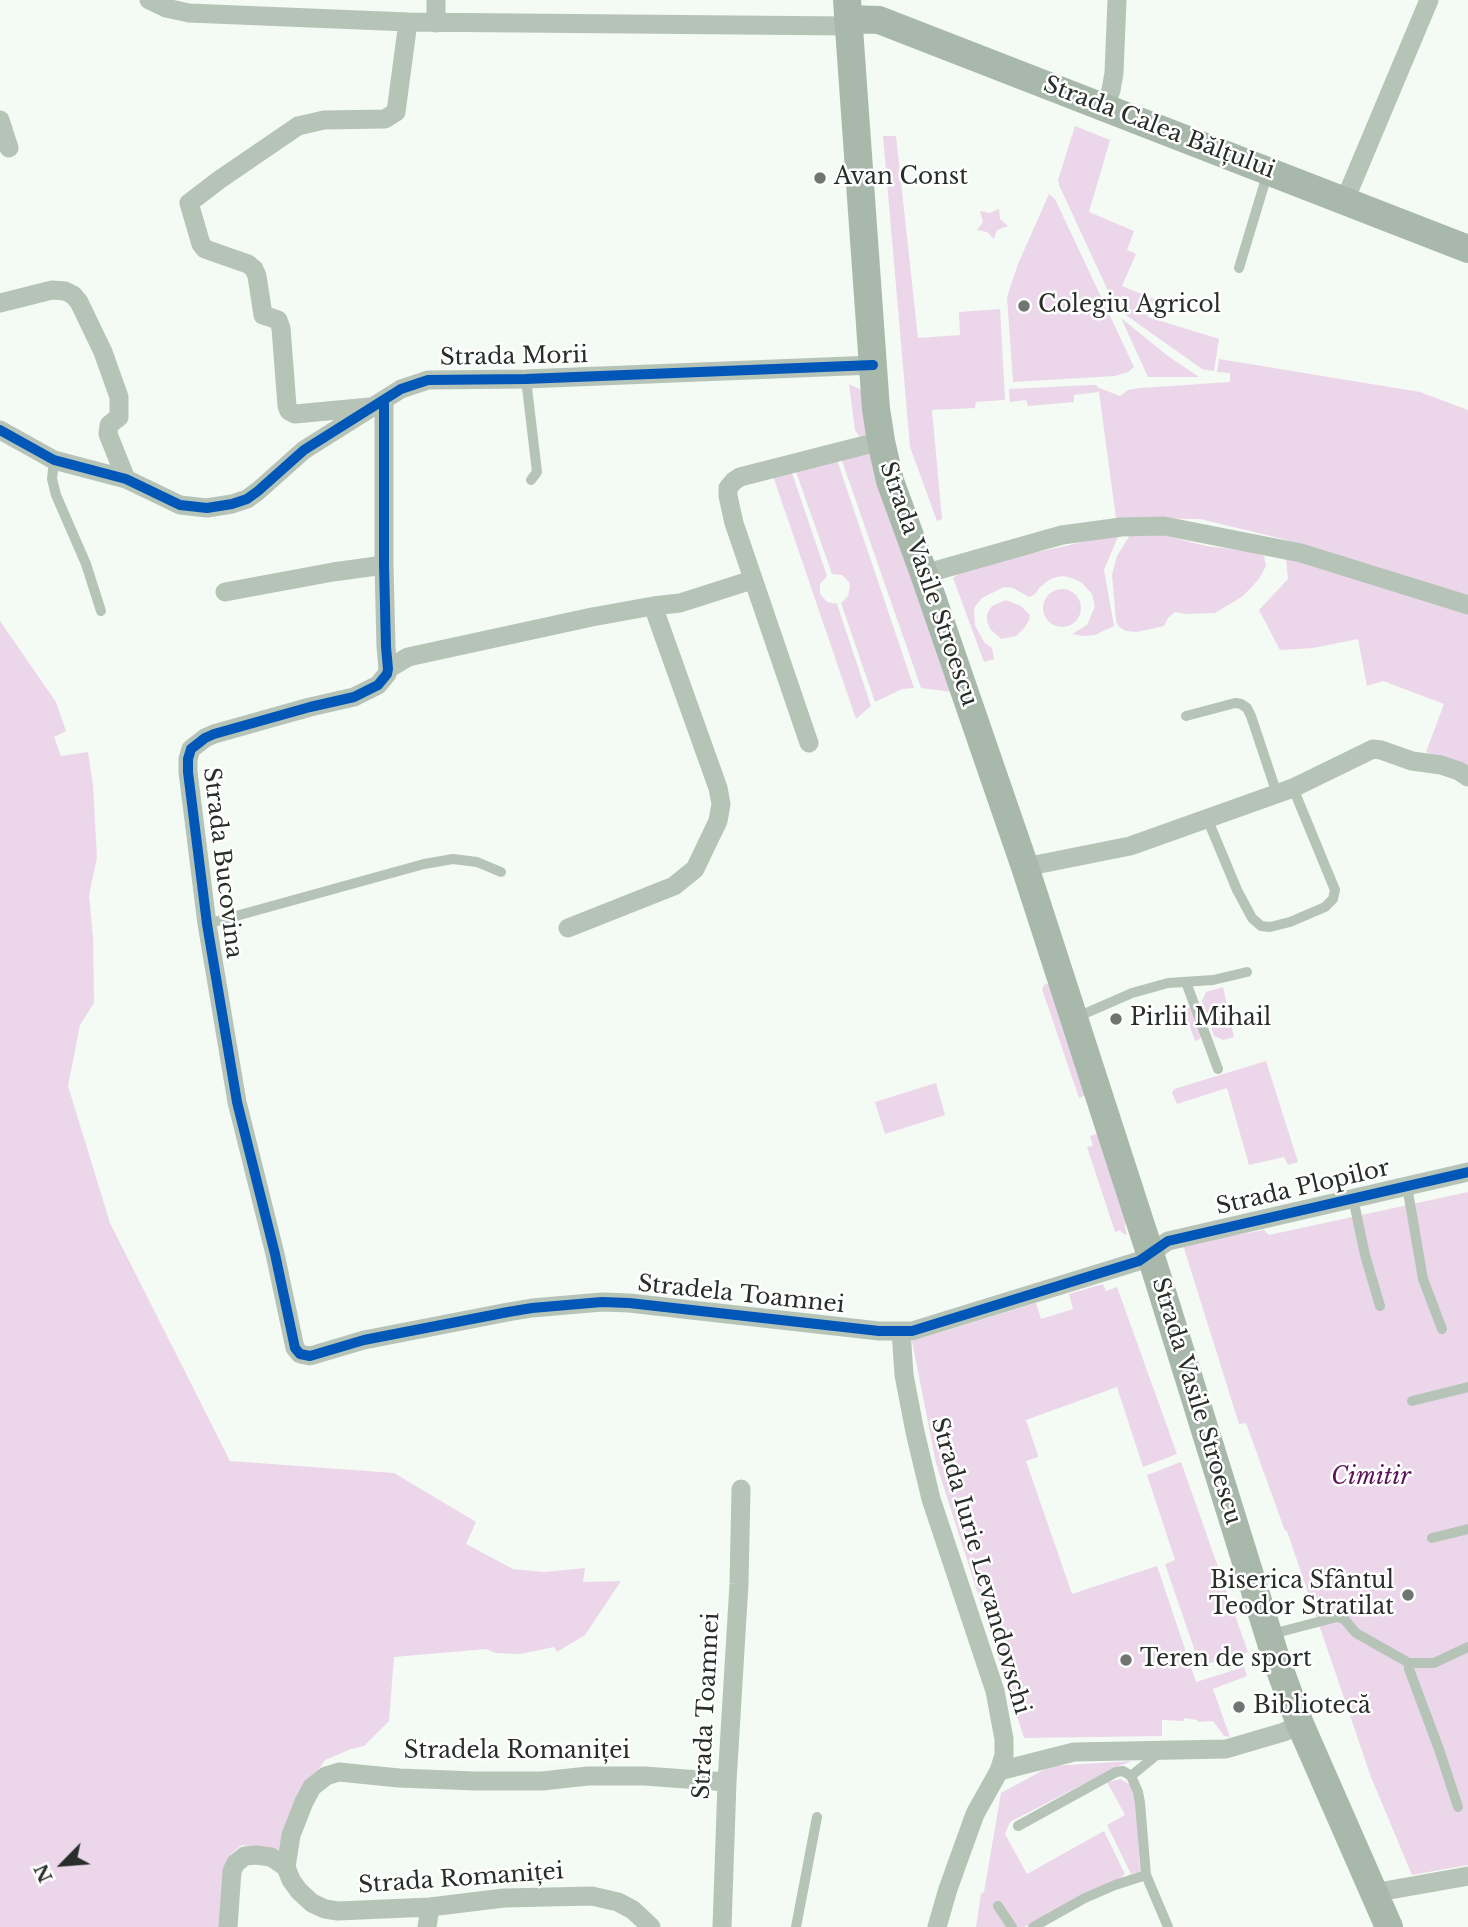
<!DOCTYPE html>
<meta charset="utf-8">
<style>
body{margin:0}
#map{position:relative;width:1468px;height:1927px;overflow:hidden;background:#f4faf4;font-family:"Libre Baskerville",serif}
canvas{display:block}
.north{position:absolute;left:28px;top:1829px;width:70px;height:70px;-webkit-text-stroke:5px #fff;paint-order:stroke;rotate:245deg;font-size:19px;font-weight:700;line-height:28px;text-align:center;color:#292e2a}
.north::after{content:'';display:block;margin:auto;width:24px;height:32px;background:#292e2a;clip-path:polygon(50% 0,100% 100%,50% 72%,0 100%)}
</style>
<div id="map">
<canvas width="1468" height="1927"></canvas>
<div class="north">N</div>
</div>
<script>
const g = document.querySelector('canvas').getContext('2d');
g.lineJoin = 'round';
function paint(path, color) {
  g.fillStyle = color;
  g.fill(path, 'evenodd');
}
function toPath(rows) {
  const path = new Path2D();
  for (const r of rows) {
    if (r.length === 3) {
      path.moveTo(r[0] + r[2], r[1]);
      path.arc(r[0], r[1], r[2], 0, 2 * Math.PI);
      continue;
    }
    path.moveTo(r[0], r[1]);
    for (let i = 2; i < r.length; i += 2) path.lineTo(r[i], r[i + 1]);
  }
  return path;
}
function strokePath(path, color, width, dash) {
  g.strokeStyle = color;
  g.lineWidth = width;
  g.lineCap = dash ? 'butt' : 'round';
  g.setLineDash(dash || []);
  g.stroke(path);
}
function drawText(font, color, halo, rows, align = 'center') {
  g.font = font + ' "Libre Baskerville",serif';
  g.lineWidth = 5;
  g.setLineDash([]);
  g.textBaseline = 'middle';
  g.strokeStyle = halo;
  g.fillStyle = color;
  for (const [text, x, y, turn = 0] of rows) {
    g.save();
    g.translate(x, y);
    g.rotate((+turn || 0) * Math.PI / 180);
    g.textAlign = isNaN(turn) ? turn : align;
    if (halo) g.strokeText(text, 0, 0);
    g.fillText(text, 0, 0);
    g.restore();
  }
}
const green = toPath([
 [1075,126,1110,140,1089,212,1134,231,1127,250,1136,254,1122,286,1154,299,1148,317,1219,339,1214,371,1202,369,1116,308,1059,185,1058,180],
 [883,136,896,136,918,338,960,335,959,312,1000,309,1005,400,976,402,975,408,932,410,942,519,937,521,910,447],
 [1049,194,1055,199,1134,367,1128,372,1115,376,1013,382,1007,297,1018,264],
 [999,209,1000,219,1008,226,997,230,994,239,987,232,977,230,983,222,980,211,990,213],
 [1121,318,1168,356,1199,377,1148,377],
 [1219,359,1420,392,1468,410,1468,771,1426,752,1444,704,1383,681,1367,686,1358,639,1313,648,1280,650,1259,610,1288,579,1286,560,1287,540,1200,519,1116,518,1099,392,1074,395,1074,402,1028,406,1026,400,1010,402,1009,389,1091,385,1097,385,1097,387,1120,396,1128,390,1140,388,1230,382,1230,373,1217,372],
 [849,384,861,390,864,394,867,434,862,437,859,436,855,430],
 [868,452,874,457,952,692,921,688,841,458],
 [837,460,914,688,902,689,875,702,841,603,848,596,850,587,849,582,842,575,832,574,795,469],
 [791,470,827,576,820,584,820,594,827,602,837,604,871,706,856,719,773,476],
 [1119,534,1104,570,1114,626,1095,635,1082,636,1072,634,1087,625,1095,606,1092,594,1082,583,1074,579,1064,576,1057,577,1049,580,1040,587,1035,594,1029,597,1013,588,1004,587,982,598,974,608,975,625,984,642,992,648,994,659,984,662,953,578,966,568],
 [1159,534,1206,546,1257,552,1264,556,1266,566,1259,579,1243,596,1215,613,1185,614,1175,612,1168,618,1164,626,1137,632,1126,631,1119,627,1116,621,1112,575,1117,556,1130,535],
 [1062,608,19],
 [1006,600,1021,606,1030,615,1029,620,1025,627,1016,636,1001,639,990,629,987,621,987,614,992,606],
 [0,621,56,702,66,731,54,737,61,756,88,752,93,786,97,858,89,895,93,937,94,1003,80,1025,68,1086,110,1223,230,1461,394,1473,476,1522,466,1544,513,1569,544,1572,585,1568,583,1582,621,1581,585,1635,557,1652,554,1647,520,1654,496,1653,486,1649,394,1657,389,1721,364,1746,351,1749,325,1760,314,1777,281,1853,242,1845,231,1854,222,1880,222,1927,0,1927],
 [1050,983,1086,1095,1079,1098,1042,989,1044,985],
 [1223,987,1234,1037,1223,1040,1214,1036,1202,1001,1206,992],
 [1190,1007,1194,1010,1202,1035,1200,1039,1195,1041,1184,1010],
 [1266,1061,1298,1162,1288,1165,1284,1157,1249,1165,1227,1088,1177,1104,1172,1093,1174,1089],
 [936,1083,945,1115,885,1134,875,1102],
 [1099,1133,1126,1217,1125,1227,1127,1235,1122,1233,1120,1230,1115,1232,1087,1147,1093,1146,1090,1136],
 [1468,1192,1468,1865,1412,1875,1371,1777,1287,1531,1285,1531,1246,1423,1239,1424,1183,1245,1264,1230,1269,1235],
 [1103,1284,1106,1291,1117,1287,1177,1454,1143,1467,1117,1387,1026,1420,1038,1455,1038,1457,1026,1461,1072,1594,1157,1566,1196,1682,1244,1667,1247,1676,1213,1689,1230,1737,1224,1736,1213,1721,1198,1722,1197,1720,1184,1718,1184,1721,1162,1720,1162,1736,1024,1738,936,1463,912,1341,1036,1303,1041,1319,1073,1309,1069,1294],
 [1181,1462,1248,1652,1200,1666,1165,1564,1175,1560,1147,1475],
 [1132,1761,1114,1768,1010,1822,1005,1834,1027,1874,1104,1831,1125,1874,1119,1879,1024,1927,976,1927,981,1894,984,1892,1001,1793,1051,1766],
 [1121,1779,1130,1785,1136,1801,1140,1872,1131,1874,1107,1825,1125,1815,1107,1782]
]);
const service = toPath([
 [1239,268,1267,175],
 [526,379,537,472,531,480],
 [54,460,52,479,56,495,86,564,101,611],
 [1186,716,1235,703,1241,704,1247,708,1251,716,1277,794],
 [1207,818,1237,890,1252,918,1261,926,1270,927,1290,922,1325,907,1333,899,1335,890,1293,788],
 [207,924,424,864,453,859,477,862,501,872],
 [1186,982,1218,1069],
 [1077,1017,1132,993,1168,983,1213,980,1247,972],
 [1407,1186,1423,1279,1442,1329],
 [1353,1198,1365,1255,1380,1306],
 [1412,1401,1468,1387],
 [1432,1538,1468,1529],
 [1272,1634,1337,1617,1344,1619,1356,1633,1409,1663,1434,1663,1468,1647],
 [1409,1663,1409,1669,1440,1752,1458,1807],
 [1159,1753,1131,1776,1138,1792,1140,1803,1146,1875,1168,1927],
 [1018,1826,1116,1772,1123,1771,1131,1776],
 [998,1906,1012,1927],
 [796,1927,817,1817],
 [1033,1927,1085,1898,1115,1885,1146,1875]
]);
const minor = toPath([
 [149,0,166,8,189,13,408,22,848,26],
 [436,23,436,0],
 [1105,108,1111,90,1114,73,1117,0],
 [0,120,9,148],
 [1345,200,1429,0],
 [0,303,52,290,65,291,73,295,79,302,103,352,119,397,119,417,109,425,108,434,126,479],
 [384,401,384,565,386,647,388,669,387,674,378,685,354,697,310,707,214,734,205,738,191,749,188,759,188,772,207,924,237,1102,275,1254,295,1348,300,1354,310,1356,364,1340,508,1312,532,1308,602,1302,629,1303,879,1331,912,1331,1139,1261,1168,1241,1468,1172],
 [370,407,295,414,289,411,287,406,281,328,278,320,263,315,257,276,254,269,248,264,205,249,201,244,189,203,219,180,298,126,324,120,385,119,396,112,408,22],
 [0,430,54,460,126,479,180,505,207,508,232,504,247,499,258,491,304,450,401,389,428,380,526,379,873,365],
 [924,574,1062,535,1121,527,1164,526,1301,553,1468,605],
 [225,592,333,572,384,565],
 [653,606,680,603,752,580],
 [388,669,408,657,592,617,653,606,718,788,721,804,718,821,695,869,674,886,568,928],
 [809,743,734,523,728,496,728,488,734,481,740,477,881,441],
 [1025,867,1130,846,1293,788,1373,749,1381,750,1412,761,1441,765,1459,771,1468,777],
 [901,1331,904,1375,915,1432,931,1499,995,1691,1004,1739,1004,1755,999,1771,975,1814,948,1889,937,1927],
 [999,1771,1074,1752,1226,1749,1284,1732,1300,1724],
 [1373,1893,1468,1876],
 [228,1927,232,1871,236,1863,245,1856,256,1855,271,1857,286,1867],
 [427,1927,430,1907],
 [651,1927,633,1910,618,1902,592,1896,504,1898,430,1907,338,1911,325,1909,312,1903,299,1891,291,1880,286,1867,291,1835,304,1802,312,1787,326,1776,339,1772,399,1778,476,1781,542,1781,588,1776,645,1776,727,1782],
 [722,1927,727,1782,739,1584,741,1489]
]);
const secondary = toPath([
 [847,0,876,409,881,441,890,481,924,574,1025,867,1150,1253,1277,1662,1300,1724,1389,1927],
 [848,19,879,20,1468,249]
]);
const cycleway = toPath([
 [384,401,384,565,386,647,388,669,387,674,378,685,354,697,310,707,214,734,205,738,191,749,188,759,188,772,207,924,237,1102,275,1254,295,1348,300,1354,310,1356,364,1340,508,1312,532,1308,602,1302,629,1303,879,1331,912,1331,1139,1261,1168,1241,1468,1172],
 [0,430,54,460,126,479,180,505,207,508,232,504,247,499,258,491,304,450,401,389,428,380,526,379,873,365]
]);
const markers = [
 [820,178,7,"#707571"],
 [1024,306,7,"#707571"],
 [1116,1019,7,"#707571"],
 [1408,1595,7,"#707571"],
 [1126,1660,7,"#707571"],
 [1239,1707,7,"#707571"]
];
const streetNames = [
 ["Strada Calea Bălțului",1159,128,21],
 ["Strada Morii",514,357,-1],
 ["Strada Vasile Stroescu",928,584,71],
 ["Strada Bucovina",222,863,83],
 ["Strada Plopilor",1303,1188,-13],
 ["Stradela Toamnei",741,1295,6],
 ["Strada Vasile Stroescu",1196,1401,73],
 ["Strada Iurie Levandovschi",980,1566,74],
 ["Strada Toamnei",707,1706,-87],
 ["Stradela Romaniței",517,1752],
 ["Strada Romaniței",461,1879,-4]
];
const poiNames = [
 ["Avan Const",834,178],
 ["Colegiu Agricol",1038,306],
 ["Pirlii Mihail",1130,1019],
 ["Biserica Sfântul",1394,1582,"right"],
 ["Teodor Stratilat",1394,1608,"right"],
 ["Teren de sport",1140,1660],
 ["Bibliotecă",1253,1707]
];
const parkNames = [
 ["Cimitir",1371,1478]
];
paint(green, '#ecd7ea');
strokePath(service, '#b6c4b8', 10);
strokePath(minor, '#b6c4b8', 19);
strokePath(secondary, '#a8b9ab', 28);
strokePath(cycleway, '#0057b8', 10);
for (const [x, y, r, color] of markers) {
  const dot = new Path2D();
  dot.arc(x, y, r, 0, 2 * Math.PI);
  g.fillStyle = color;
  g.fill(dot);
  strokePath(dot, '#fff', 2.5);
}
drawText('23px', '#292e2a', '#fff', streetNames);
drawText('23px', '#292e2a', '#fff', poiNames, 'left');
drawText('italic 23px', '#5e1359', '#fff', parkNames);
</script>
